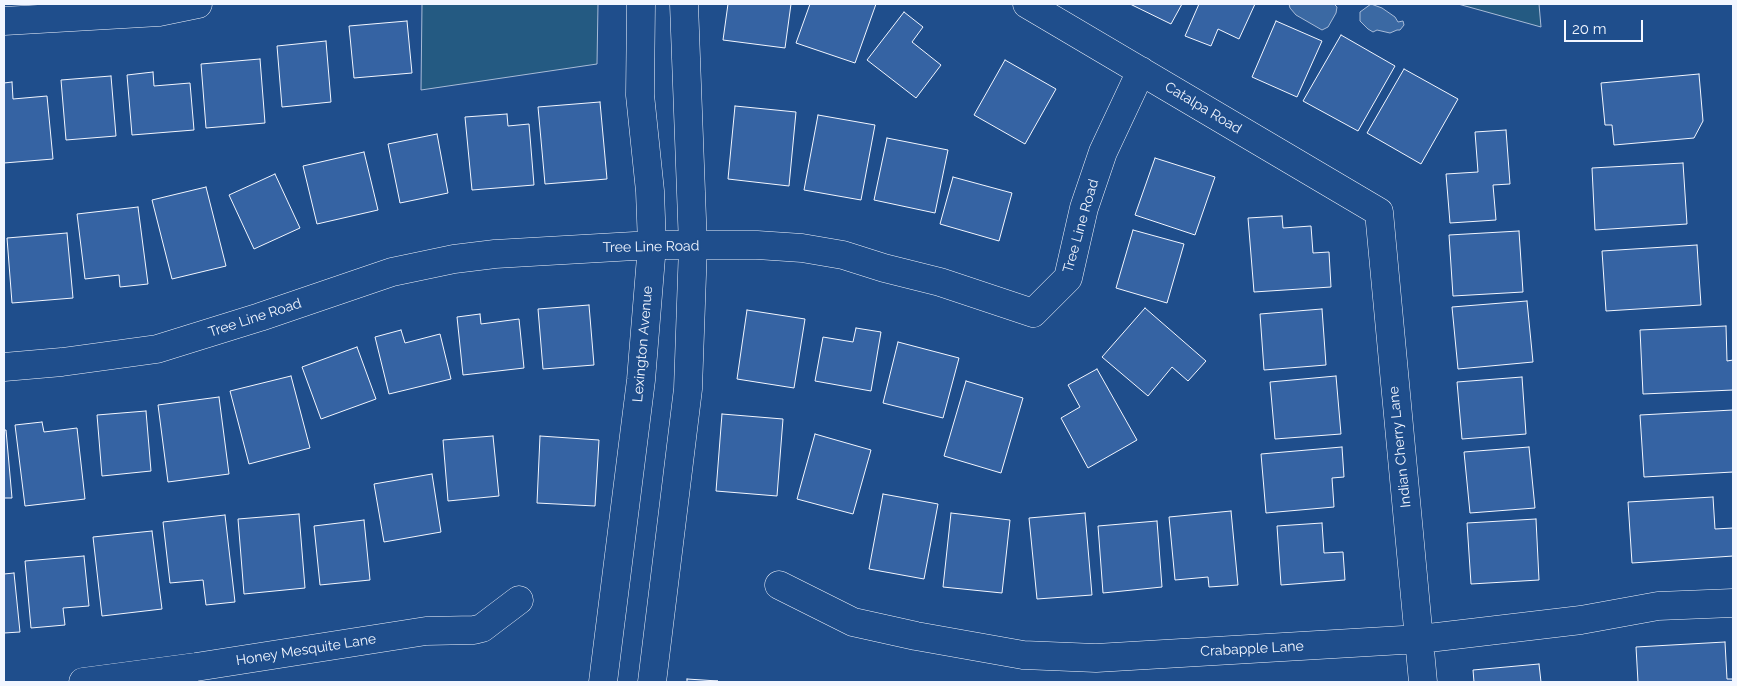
<!DOCTYPE html>
<style>
body{margin:0}
#map{position:relative;width:1737px;height:686px;overflow:hidden;background:#1f4e8c;font-family:Raleway,sans-serif}
canvas{display:block}
.frame{position:absolute;inset:0;border:5px solid #f2f6ff;pointer-events:none}
.scale{position:absolute;left:1564px;top:20px;width:79px;height:22px;box-sizing:border-box;border:2px solid #f2f6ff;border-top:0;padding-left:6px;font-size:15px;line-height:18px;white-space:nowrap;color:#f2f6ff;-webkit-text-stroke:4px #1f4e8c;paint-order:stroke}
</style>
<div id="map">
<canvas width="1737" height="686"></canvas>
<div class="frame"></div>
<div class="scale">20 m</div>
</div>
<script>
const g = document.querySelector('canvas').getContext('2d');
g.lineJoin = 'round';
function paint(path, color) {
  g.fillStyle = color;
  g.fill(path, 'evenodd');
}
function toPath(rows) {
  const path = new Path2D();
  for (const r of rows) {
    path.moveTo(r[0], r[1]);
    for (let i = 2; i < r.length; i += 2) path.lineTo(r[i], r[i + 1]);
  }
  return path;
}
function strokePath(path, color, width, dash) {
  g.strokeStyle = color;
  g.lineWidth = width;
  g.lineCap = dash ? 'butt' : 'round';
  g.setLineDash(dash || []);
  g.stroke(path);
}
function drawText(font, color, halo, rows, align = 'center') {
  g.font = font + ' Raleway,sans-serif';
  g.lineWidth = 4;
  g.setLineDash([]);
  g.textBaseline = 'middle';
  g.strokeStyle = halo;
  g.fillStyle = color;
  for (const [text, x, y, turn = 0] of rows) {
    g.save();
    g.translate(x, y);
    g.rotate((+turn || 0) * Math.PI / 180);
    g.textAlign = isNaN(turn) ? turn : align;
    if (halo) g.strokeText(text, 0, 0);
    g.fillText(text, 0, 0);
    g.restore();
  }
}
const green = toPath([
 [422,4,598,4,597,64,421,90,422,4],
 [1458,4,1539,4,1541,27,1458,4]
]);
const water = toPath([
 [1289,4,1334,4,1337,7,1336,13,1328,27,1322,30,1296,15,1290,8,1289,4],
 [1371,4,1382,8,1395,17,1398,22,1403,21,1404,25,1400,30,1397,30,1390,33,1377,30,1373,32,1368,29,1360,21,1360,12,1371,4]
]);
const building = toPath([
 [728,4,791,4,785,48,723,40,728,4],
 [810,4,876,4,855,63,796,43,810,4],
 [1130,4,1182,4,1171,24,1130,4],
 [1199,4,1255,4,1239,39,1218,29,1211,46,1185,36,1199,4],
 [904,12,923,27,912,42,941,65,916,98,867,60,904,12],
 [407,21,412,73,354,78,349,26,407,21],
 [1276,21,1322,41,1297,97,1252,77,1276,21],
 [1341,35,1395,66,1358,131,1303,101,1341,35],
 [326,41,331,102,282,107,277,46,326,41],
 [260,59,265,123,206,128,201,64,260,59],
 [1005,60,1056,89,1025,144,974,115,1005,60],
 [1404,69,1458,99,1421,164,1367,133,1404,69],
 [153,72,154,86,190,83,194,130,132,135,127,75,153,72],
 [1699,74,1703,121,1694,138,1614,145,1612,125,1605,125,1601,83,1699,74],
 [111,76,116,136,66,140,61,80,111,76],
 [12,82,13,99,47,96,53,159,4,163,4,83,12,82],
 [600,102,607,179,545,184,538,107,600,102],
 [735,106,796,112,789,186,728,179,735,106],
 [507,114,508,126,529,124,534,185,472,190,465,117,507,114],
 [818,115,875,125,861,200,804,190,818,115],
 [1506,130,1510,184,1493,185,1496,220,1450,223,1446,174,1478,172,1475,132,1506,130],
 [437,134,448,193,400,203,388,144,437,134],
 [887,138,948,150,935,213,874,200,887,138],
 [364,152,378,210,317,224,303,166,364,152],
 [1155,158,1215,177,1195,235,1135,215,1155,158],
 [1683,163,1687,224,1595,230,1592,168,1683,163],
 [275,174,300,228,254,249,229,195,275,174],
 [953,177,1012,193,999,241,940,224,953,177],
 [206,187,226,266,172,279,152,200,206,187],
 [138,207,148,284,120,287,119,275,85,279,77,214,138,207],
 [1282,216,1283,228,1311,226,1313,253,1329,252,1331,287,1254,292,1248,218,1282,216],
 [1133,230,1184,244,1167,303,1116,288,1133,230],
 [1519,231,1523,292,1453,296,1449,235,1519,231],
 [67,233,73,298,12,303,7,238,67,233],
 [1697,245,1701,305,1606,311,1602,251,1697,245],
 [1527,301,1533,362,1458,369,1452,307,1527,301],
 [589,305,594,365,543,369,538,309,589,305],
 [1145,308,1206,361,1188,381,1172,367,1148,396,1102,357,1145,308],
 [1322,309,1326,365,1264,370,1260,314,1322,309],
 [747,310,805,319,794,388,737,379,747,310],
 [480,314,481,324,519,319,524,368,463,375,457,317,480,314],
 [1726,326,1727,361,1733,360,1733,390,1643,394,1640,330,1726,326],
 [856,328,881,332,871,391,815,381,823,337,853,342,856,328],
 [401,330,405,343,440,334,451,379,389,394,375,337,401,330],
 [898,342,959,358,943,418,883,403,898,342],
 [357,347,376,399,321,419,302,367,357,347],
 [1097,369,1137,440,1088,468,1061,418,1080,407,1068,385,1097,369],
 [291,376,310,448,249,464,230,391,291,376],
 [1336,376,1341,434,1275,439,1270,382,1336,376],
 [1522,377,1526,434,1462,439,1457,382,1522,377],
 [966,381,1023,398,1001,473,944,456,966,381],
 [219,397,229,474,168,482,158,405,219,397],
 [1733,410,1733,472,1644,477,1640,415,1733,410],
 [146,411,151,471,102,476,97,415,146,411],
 [722,414,783,419,777,496,716,491,722,414],
 [42,422,44,432,77,428,85,499,25,506,15,425,42,422],
 [4,430,6,430,12,498,4,498,4,430],
 [815,434,871,450,853,514,797,499,815,434],
 [493,436,499,496,448,501,443,440,493,436],
 [540,436,599,440,595,506,537,503,540,436],
 [1342,447,1344,477,1332,478,1334,507,1266,513,1261,454,1342,447],
 [1529,447,1535,508,1470,513,1464,452,1529,447],
 [432,474,441,532,384,542,374,484,432,474],
 [883,494,938,504,924,579,869,569,883,494],
 [1713,497,1715,529,1733,528,1733,556,1632,563,1628,502,1713,497],
 [1231,511,1238,585,1209,587,1208,577,1175,580,1169,517,1231,511],
 [951,513,1010,520,1002,593,943,587,951,513],
 [1085,513,1092,595,1037,599,1029,518,1085,513],
 [299,514,305,588,244,594,238,519,299,514],
 [225,515,235,602,206,605,203,580,170,583,163,522,225,515],
 [1536,519,1539,580,1471,584,1467,523,1536,519],
 [364,520,370,580,320,585,314,526,364,520],
 [1157,521,1162,587,1103,593,1098,526,1157,521],
 [1322,523,1324,553,1343,552,1345,580,1281,585,1277,526,1322,523],
 [152,531,162,609,102,616,93,537,152,531],
 [84,556,89,606,63,608,65,625,31,628,25,561,84,556],
 [14,573,20,632,4,633,4,574,14,573],
 [1725,642,1727,679,1733,679,1733,682,1638,682,1636,647,1725,642],
 [1539,664,1541,682,1474,682,1473,670,1539,664],
 [687,679,718,681,687,682,687,679]
]);
const minor = toPath([
 [1027,4,1379,212,1423,682],
 [4,21,159,12,198,4],
 [4,367,62,362,157,349,260,317,392,272,454,259,495,254,652,245,757,245,802,248,843,255,884,268,940,282,1033,313,1068,278,1084,208,1103,152,1141,71],
 [779,585,853,622,916,636,1023,655,1096,658,1420,639,1581,620,1658,606,1733,603],
 [83,682,196,667,426,631,474,630,482,628,519,600],
 [603,682,641,380,652,245,650,191,640,95,641,4],
 [652,682,688,389,693,246,684,4]
]);
const streetNames = [
 ["Catalpa Road",1203,108,31],
 ["Tree Line Road",1081,226,-74],
 ["Tree Line Road",651,247,-1],
 ["Tree Line Road",255,318,-18],
 ["Lexington Avenue",643,344,-85],
 ["Indian Cherry Lane",1400,447,-96],
 ["Crabapple Lane",1252,649,-3],
 ["Honey Mesquite Lane",306,650,-9]
];
paint(green, '#245a82');
strokePath(green, '#a8bbd7', 1);
paint(water, '#3b69a3');
strokePath(water, '#a8bbd7', 1);
paint(building, '#3563a3');
strokePath(building, '#f2f6ff', 1);
strokePath(minor, '#f2f6ff', 29);
strokePath(minor, '#1f4e8c', 28);
drawText('14px', '#f2f6ff', '#1f4e8c', streetNames);
</script>
